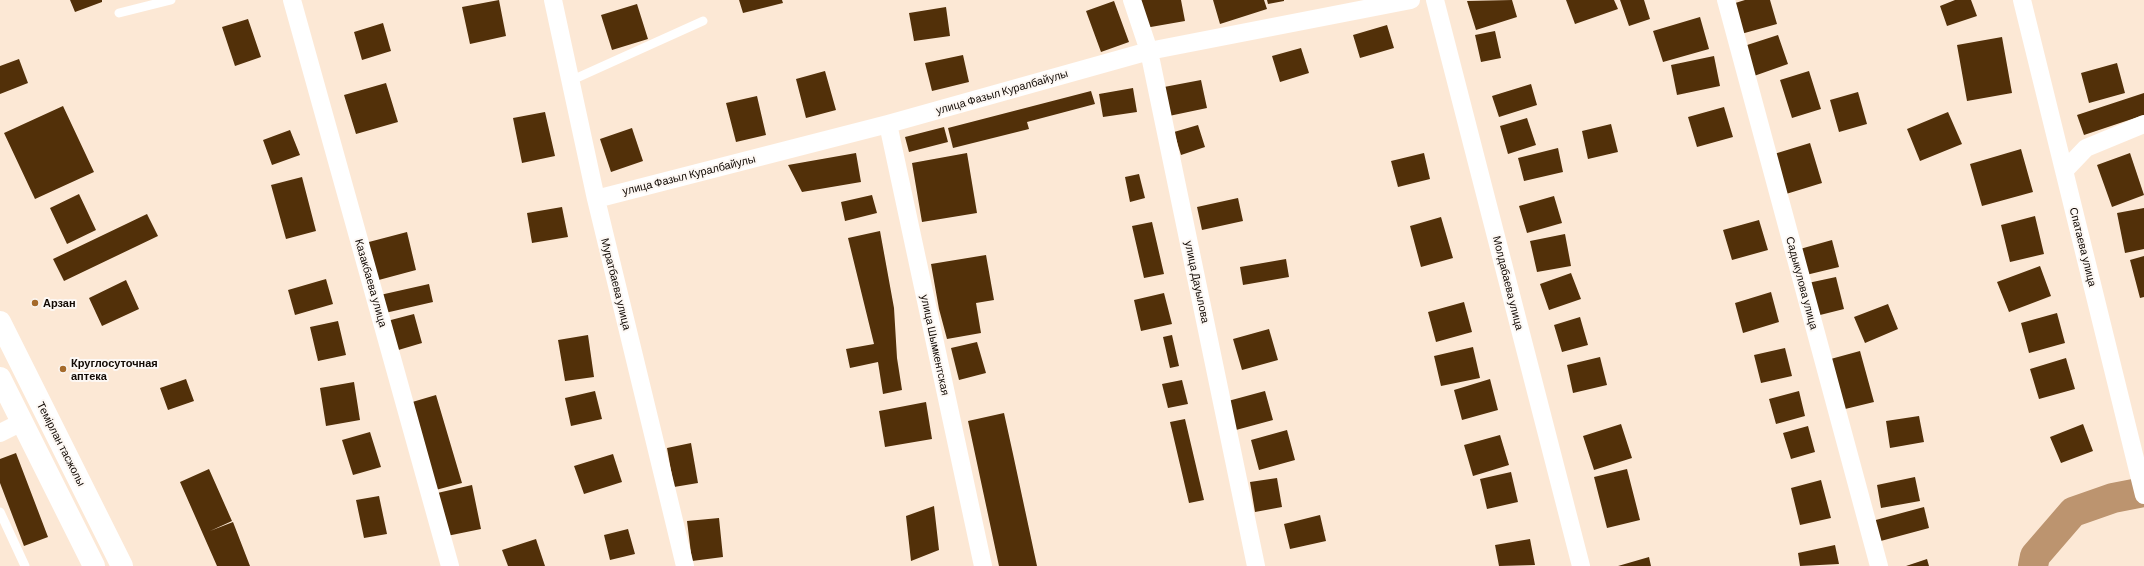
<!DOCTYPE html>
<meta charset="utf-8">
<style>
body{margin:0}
canvas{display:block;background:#fce8d5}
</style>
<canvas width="2144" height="566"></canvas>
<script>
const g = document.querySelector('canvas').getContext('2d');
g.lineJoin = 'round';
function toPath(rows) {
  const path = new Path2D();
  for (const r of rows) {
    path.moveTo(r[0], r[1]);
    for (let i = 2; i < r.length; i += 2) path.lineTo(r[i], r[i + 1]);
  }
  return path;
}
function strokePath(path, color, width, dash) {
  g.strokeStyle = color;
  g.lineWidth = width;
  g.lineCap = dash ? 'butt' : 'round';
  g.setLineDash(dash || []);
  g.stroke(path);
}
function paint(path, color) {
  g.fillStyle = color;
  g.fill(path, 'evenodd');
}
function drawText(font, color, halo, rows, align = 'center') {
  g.font = font + ' Barlow,sans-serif';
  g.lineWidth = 4;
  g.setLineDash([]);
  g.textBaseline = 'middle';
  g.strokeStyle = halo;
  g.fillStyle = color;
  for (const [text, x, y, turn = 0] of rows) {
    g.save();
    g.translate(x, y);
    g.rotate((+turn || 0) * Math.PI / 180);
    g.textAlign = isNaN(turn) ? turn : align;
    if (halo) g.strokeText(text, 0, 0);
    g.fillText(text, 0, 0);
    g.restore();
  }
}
const river = toPath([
 [2033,566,2035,556,2073,512,2113,498,2144,492]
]);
const building = toPath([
 [70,0,102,0,102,2,75,12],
 [499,0,506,36,470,44,462,7],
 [739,0,782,0,783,3,743,13],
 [1140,0,1181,0,1185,21,1145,28],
 [1213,0,1264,0,1267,9,1220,24],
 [1267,0,1284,0,1284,1,1268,4],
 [1512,0,1517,17,1476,30,1467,1],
 [1566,0,1614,0,1618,9,1575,24],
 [1620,0,1644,0,1650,19,1629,26],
 [1745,0,1770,0,1777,24,1741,34,1732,4],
 [1955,0,1971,0,1977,16,1947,26,1940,6],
 [1114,1,1129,42,1101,52,1086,11],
 [637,4,648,39,612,50,601,15],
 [946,7,950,36,914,41,909,13],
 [1700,17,1709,49,1663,62,1653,31],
 [248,19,261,57,235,66,222,27],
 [383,23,391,51,362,60,354,32],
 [1387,25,1394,48,1360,58,1353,35],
 [1495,31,1501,58,1481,62,1475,35],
 [1778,35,1788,64,1754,76,1744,46],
 [2002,37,2012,93,1967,101,1957,45],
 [1301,48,1309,73,1280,82,1272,56],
 [963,55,969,82,932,91,925,63],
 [1714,56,1720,86,1677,95,1671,65],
 [19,59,28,83,0,94,0,66],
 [2117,63,2125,93,2089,103,2081,73],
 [825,71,836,110,806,118,796,79],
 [1809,71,1821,109,1792,118,1780,80],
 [1201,80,1207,108,1169,116,1164,87],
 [386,83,398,122,356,134,344,95],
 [1531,84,1537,105,1499,117,1492,96],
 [1133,88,1137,112,1103,117,1099,94],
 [1091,91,1095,104,1027,122,1029,129,953,148,948,128],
 [1858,92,1867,124,1839,132,1830,100],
 [2144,93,2144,115,2084,135,2077,115],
 [757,96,766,135,736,142,726,103],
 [63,106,94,172,35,199,4,133],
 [1724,107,1733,137,1697,147,1688,117],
 [545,112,555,156,522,163,513,118],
 [1948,112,1962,144,1920,161,1907,129],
 [1527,118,1536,145,1508,154,1500,126],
 [1611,124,1618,152,1588,159,1582,131],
 [1198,125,1205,147,1181,155,1174,132],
 [944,127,948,142,909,152,905,137],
 [632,128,643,161,611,172,600,139],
 [290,130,300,155,272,165,263,140],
 [1810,143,1822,183,1786,194,1774,154],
 [1558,148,1563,172,1524,181,1518,158],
 [2021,149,2033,192,1982,206,1970,164],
 [856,153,861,182,802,192,788,165],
 [967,153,977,213,922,222,912,163],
 [1424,153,1430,179,1398,187,1391,161],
 [2130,153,2144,195,2112,207,2097,165],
 [1139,174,1145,198,1130,202,1125,177],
 [302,177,316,231,286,239,271,185],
 [79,194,96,230,67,244,50,208],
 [872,195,877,213,845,221,841,202],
 [1554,196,1562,223,1527,233,1519,206],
 [1238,198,1243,221,1202,230,1197,207],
 [562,207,568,237,532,243,527,213],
 [2144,208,2144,249,2125,253,2117,213],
 [147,214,158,236,64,281,53,259],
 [2035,216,2044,254,2010,262,2001,225],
 [1441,217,1453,258,1421,267,1410,226],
 [1759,220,1768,250,1732,260,1723,230],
 [1152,222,1164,274,1144,278,1132,226],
 [880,231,894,308,897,358,902,390,883,394,878,362,850,368,846,349,874,344,848,238],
 [407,232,416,270,375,281,365,243],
 [1565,234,1571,266,1537,272,1530,241],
 [1832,240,1839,267,1806,275,1800,249],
 [986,255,994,300,976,303,981,333,947,339,939,309,931,264],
 [2144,256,2144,297,2140,298,2130,260],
 [1286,259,1289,277,1243,285,1240,267],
 [2040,266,2051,296,2009,312,1997,282],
 [1571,273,1581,299,1549,310,1540,284],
 [1836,277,1844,309,1816,316,1808,283],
 [326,279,333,304,295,315,288,290],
 [126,280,139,309,102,326,89,298],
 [429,284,433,302,385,313,380,295],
 [1771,292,1779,322,1743,333,1735,303],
 [1164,293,1172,324,1141,331,1134,300],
 [1464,302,1472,332,1436,342,1428,312],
 [1888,304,1898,329,1865,343,1854,317],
 [2057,313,2065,343,2029,353,2021,323],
 [414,314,422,343,395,351,387,321],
 [1580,317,1588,345,1562,352,1554,325],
 [338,321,346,355,318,361,310,327],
 [1269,329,1278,360,1242,370,1233,339],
 [588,335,594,377,565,381,558,340],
 [1172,335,1179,366,1170,368,1163,337],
 [977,342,986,373,959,380,951,348],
 [1473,347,1480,378,1441,386,1434,356],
 [1785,348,1792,376,1761,383,1754,355],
 [1860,351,1874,402,1841,410,1827,360],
 [1600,357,1607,385,1573,393,1567,365],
 [2066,358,2075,389,2039,399,2030,369],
 [186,379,194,401,168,410,160,388],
 [1490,379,1498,410,1462,420,1454,390],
 [1182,380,1188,404,1168,408,1162,384],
 [354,382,360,420,326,426,320,388],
 [595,391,602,419,571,426,565,398],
 [1265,391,1273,420,1236,430,1228,401],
 [1799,391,1805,416,1776,424,1769,399],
 [436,395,462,483,432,491,409,403],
 [926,402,932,439,885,447,879,411],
 [1004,413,1013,454,1037,566,999,566,968,421],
 [1919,416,1924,442,1890,448,1886,421],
 [1185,419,1204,500,1189,503,1170,422],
 [1621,424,1632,458,1594,470,1583,436],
 [2083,424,2093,451,2061,463,2050,437],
 [1808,426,1815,452,1791,459,1783,433],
 [1287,430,1295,460,1259,470,1251,440],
 [370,432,381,467,353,475,342,440],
 [1500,435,1509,465,1473,476,1464,445],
 [691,443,698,483,674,487,667,448],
 [16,453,48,537,24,546,0,483,0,459],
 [613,454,622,482,584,494,574,466],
 [209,469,232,521,210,531,233,522,250,566,217,566,180,482],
 [1627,469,1640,520,1607,528,1594,477],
 [1511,472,1518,502,1487,509,1480,479],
 [1915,477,1920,501,1881,508,1877,485],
 [1277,478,1282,507,1255,512,1250,482],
 [1821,480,1831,518,1800,525,1791,488],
 [472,485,481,529,442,537,433,494],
 [379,496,387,534,364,538,356,500],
 [934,506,939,550,911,561,906,516],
 [1924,507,1929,528,1877,542,1872,521],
 [1320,515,1326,541,1290,549,1284,524],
 [719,518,723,557,692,561,687,521],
 [628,529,635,554,610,560,604,535],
 [536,539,545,566,508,566,502,550],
 [1530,539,1535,565,1499,566,1495,545],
 [1835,545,1839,564,1800,566,1798,553],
 [1649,557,1651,566,1618,566],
 [1927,559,1929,566,1906,566]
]);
const lane = toPath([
 [119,13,171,0],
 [570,81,703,21],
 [0,512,25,566]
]);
const street = toPath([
 [292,0,450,566],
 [553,0,596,199,685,566],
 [1132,0,1149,51,1256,566],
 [1435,0,1581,566],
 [1726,0,1879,566],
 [2022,0,2144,495],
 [888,124,983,566],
 [2064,171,2086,148,2144,124],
 [596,199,888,124,1149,51,1411,0],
 [0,433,22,422]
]);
const primary = toPath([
 [0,322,122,566],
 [0,378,94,566]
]);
const markers = [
 [35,303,4,"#a56a2b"],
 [63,369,4,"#a56a2b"]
];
const streetNames = [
 ["улица Фазыл Куралбайулы",1002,92,-16],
 ["улица Фазыл Куралбайулы",689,175,-14],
 ["Спатаева улица",2083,247,76],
 ["улица Дауылова",1197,282,78],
 ["Казакбаева улица",371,283,74],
 ["Молдабаева улица",1508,283,76],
 ["Садыкулова улица",1802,283,75],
 ["Муратбаева улица",616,284,76],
 ["улица Шымкентская",935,345,78],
 ["Темірлан тасжолы",61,444,63]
];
const poiNames = [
 ["Арзан",43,303],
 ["Круглосуточная",71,363],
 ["аптека",71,376]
];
strokePath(river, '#bc946f', 30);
paint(building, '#523009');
strokePath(lane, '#fff', 9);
strokePath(street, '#fff', 18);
strokePath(primary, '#fff', 22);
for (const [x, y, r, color] of markers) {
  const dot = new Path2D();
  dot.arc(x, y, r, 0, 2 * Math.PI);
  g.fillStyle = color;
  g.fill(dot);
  strokePath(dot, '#fdf8f4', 1.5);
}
drawText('11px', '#120a04', '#fdf8f4', streetNames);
drawText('bold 11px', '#120a04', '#fdf8f4', poiNames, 'left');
</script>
